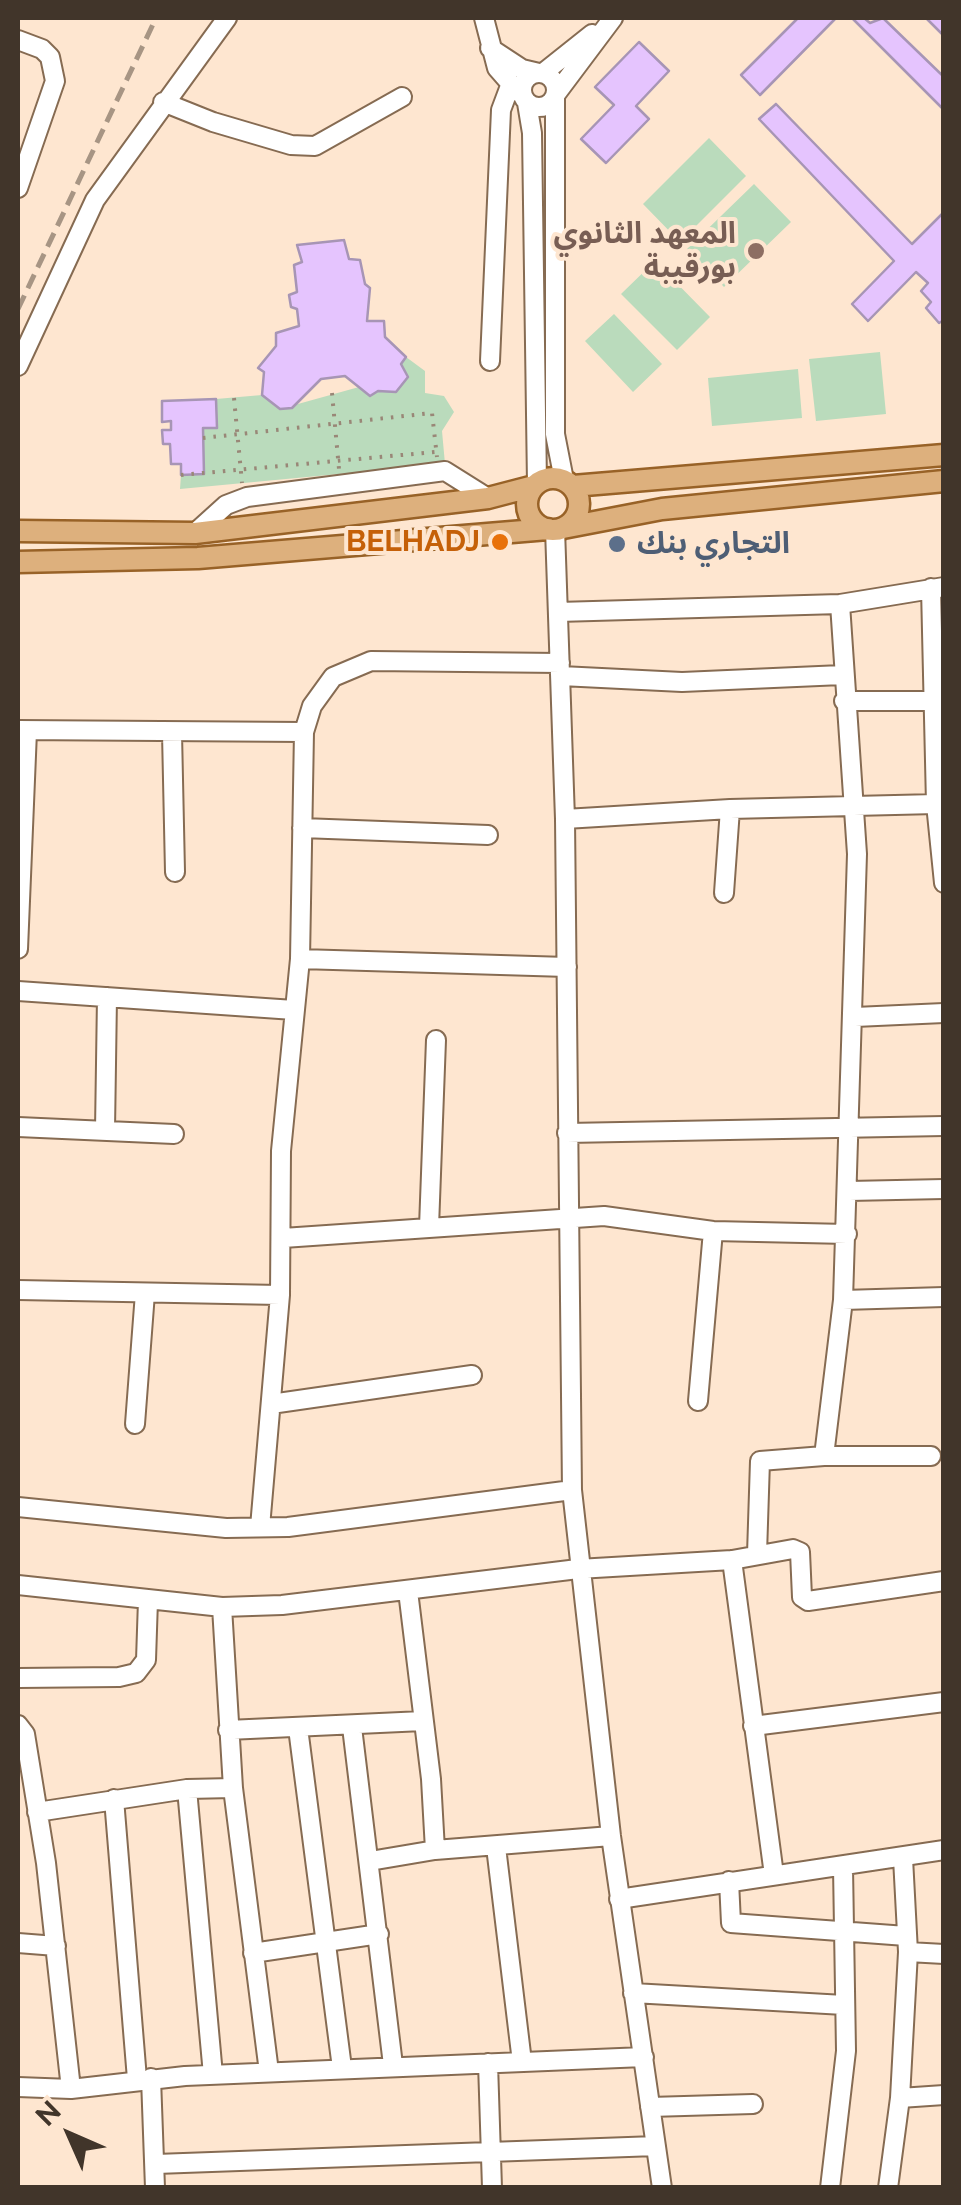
<!DOCTYPE html>
<meta charset="utf-8">
<style>
body{margin:0}
#map{position:relative;width:961px;height:2205px;overflow:hidden;background:#fee6d0;font-family:Raleway,sans-serif}
canvas{display:block}
.frame{position:absolute;inset:0;border:20px solid #41352a;pointer-events:none}
.north{position:absolute;left:20px;top:2085px;width:100px;height:100px;-webkit-text-stroke:8px #fee6d0;paint-order:stroke;rotate:315deg;font-size:28px;font-weight:700;line-height:40px;text-align:center;color:#41352a}
.north::after{content:'';display:block;margin:auto;width:35px;height:45px;background:#41352a;clip-path:polygon(50% 0,100% 100%,50% 72%,0 100%)}
</style>
<div id="map">
<canvas width="961" height="2205"></canvas>
<div class="frame"></div>
<div class="north">N</div>
</div>
<script>
const g = document.querySelector('canvas').getContext('2d');
g.lineJoin = 'round';
function paint(path, color) {
  g.fillStyle = color;
  g.fill(path, 'evenodd');
}
function toPath(rows) {
  const path = new Path2D();
  for (const r of rows) {
    if (r.length === 3) {
      path.moveTo(r[0] + r[2], r[1]);
      path.arc(r[0], r[1], r[2], 0, 2 * Math.PI);
      continue;
    }
    path.moveTo(r[0], r[1]);
    for (let i = 2; i < r.length; i += 2) path.lineTo(r[i], r[i + 1]);
  }
  return path;
}
function strokePath(path, color, width, dash) {
  g.strokeStyle = color;
  g.lineWidth = width;
  g.lineCap = dash ? 'butt' : 'round';
  g.setLineDash(dash || []);
  g.stroke(path);
}
function drawText(font, color, halo, rows, align = 'center') {
  g.font = font + ' Raleway,"Noto Sans Arabic",sans-serif';
  g.lineWidth = 8;
  g.setLineDash([]);
  g.textBaseline = 'middle';
  g.strokeStyle = halo;
  g.fillStyle = color;
  for (const [text, x, y, turn = 0] of rows) {
    g.save();
    g.translate(x, y);
    g.rotate((+turn || 0) * Math.PI / 180);
    g.textAlign = isNaN(turn) ? turn : align;
    if (halo) g.strokeText(text, 0, 0);
    g.fillText(text, 0, 0);
    g.restore();
  }
}
const green = toPath([
 [709,138,746,176,680,242,643,204],
 [754,184,791,222,724,287,687,249],
 [655,261,710,317,677,350,621,294],
 [614,314,662,364,633,392,585,341],
 [880,352,886,414,816,421,809,359],
 [406,357,425,371,425,393,444,396,454,412,442,431,445,464,180,489,181,475,204,474,203,428,217,428,216,399,262,395,280,409,359,387,370,396,378,391,396,392,408,377,401,364],
 [798,369,802,418,712,426,708,378]
]);
const building = toPath([
 [798,18,836,18,760,95,741,75,798,18],
 [852,18,864,18,870,23,883,18,944,77,944,110,852,18],
 [926,18,944,18,944,36,926,18],
 [639,42,669,71,636,106,649,119,606,163,581,139,614,105,595,87,639,42],
 [776,104,912,244,944,212,944,320,939,323,926,308,931,302,921,291,928,283,916,272,868,321,852,304,894,261,759,119,776,104],
 [344,240,349,259,360,260,365,284,370,288,367,321,384,321,385,337,406,357,401,364,408,377,396,392,378,391,370,396,345,376,321,379,292,408,280,409,262,395,264,372,258,368,276,346,276,333,299,326,297,309,291,307,289,295,297,292,294,265,302,262,297,245,344,240],
 [216,399,217,428,203,428,204,474,181,475,181,464,171,464,170,444,163,444,162,430,171,430,171,421,162,422,162,401,216,399]
]);
const path = toPath([
 [332,393,339,469],
 [234,398,242,483],
 [203,438,432,413,437,457],
 [181,475,435,452]
]);
const minor = toPath([
 [484,18,497,68,518,92],
 [18,40,42,49,50,57,55,81,18,188],
 [490,48,522,69,539,73],
 [539,90,17],
 [543,73,592,34],
 [556,94,613,18],
 [555,97,555,434,564,480],
 [163,102,213,122,291,145,315,146,402,97],
 [527,103,532,133,537,484],
 [490,361,501,110,510,86],
 [18,366,95,200,227,18],
 [555,529,565,819,572,1490,611,1836,662,2188],
 [195,533,226,505,247,497,445,471,488,498],
 [931,588,936,804,944,883],
 [558,612,840,604,944,587],
 [561,676,682,682,842,675],
 [844,701,933,701],
 [18,730,304,732],
 [172,733,175,872],
 [565,819,730,809,936,804],
 [302,828,488,835],
 [724,893,730,809],
 [18,949,27,731],
 [300,959,567,967],
 [18,991,294,1010],
 [855,1017,944,1013],
 [18,1127,174,1134],
 [105,1130,107,997],
 [567,1133,944,1126],
 [849,1191,944,1189],
 [429,1227,436,1040],
 [283,1238,604,1216,713,1231,847,1234],
 [18,1290,280,1295],
 [843,1300,944,1297],
 [698,1401,713,1231],
 [271,1404,472,1375],
 [135,1424,145,1293],
 [824,1456,931,1456],
 [18,1507,226,1528,288,1527,572,1490],
 [260,1527,280,1295,281,1151,300,959,304,732,312,706,333,677,371,661,560,663],
 [757,1554,760,1461,824,1456,843,1300,857,854,840,604],
 [732,1560,774,1875],
 [18,1585,222,1607,282,1605,578,1569,732,1560,793,1549,800,1552,802,1597,808,1601,944,1581],
 [408,1591,431,1779,435,1850],
 [222,1607,233,1788,269,2072],
 [18,1678,119,1677,136,1673,146,1660,148,1600],
 [18,1725,25,1734,46,1863,71,2089],
 [753,1726,944,1702],
 [352,1727,393,2065],
 [298,1728,342,2068],
 [228,1730,423,1721],
 [187,1789,213,2075],
 [114,1799,137,2079],
 [37,1812,187,1789,233,1788],
 [496,1847,522,2062],
 [370,1861,435,1850,611,1836],
 [729,1881,731,1923,906,1936],
 [619,1899,944,1850],
 [18,1943,56,1946],
 [908,1952,944,1954],
 [253,1953,379,1934],
 [633,1993,844,2005],
 [488,2063,492,2188],
 [151,2078,155,2188],
 [18,2087,71,2089,185,2076,644,2057],
 [900,2098,944,2095],
 [650,2107,753,2104],
 [156,2164,656,2146],
 [830,2188,846,2051,843,1867],
 [888,2188,900,2098,908,1952,903,1858]
]);
const major = toPath([
 [553,504,26],
 [573,486,944,455],
 [563,528,662,509,944,481],
 [18,531,195,533,488,498,534,486],
 [18,562,198,558,548,529]
]);
const rail = toPath([
 [18,309,156,18]
]);
const markers = [
 [756,251,10,"#8d6e63"],
 [500,542,10,"#e8710a"],
 [617,544,10,"#5c6f8a"]
];
const educationNames = [
 ["المعهد الثانوي",736,234],
 ["بورقيبة",736,268]
];
const foodNames = [
 ["BELHADJ",480,542]
];
const serviceNames = [
 ["التجاري بنك",637,544]
];
paint(green, '#badbbc');
paint(building, '#e5c4fe');
strokePath(building, '#a795b5', 2.5);
strokePath(minor, '#866b52', 22);
strokePath(major, '#986227', 25);
strokePath(path, '#998777', 4, [2.5, 8]);
strokePath(minor, '#fff', 18);
strokePath(major, '#ddb07d', 20);
strokePath(rail, '#a79584', 5, [15, 8]);
for (const [x, y, r, color] of markers) {
  const dot = new Path2D();
  dot.arc(x, y, r, 0, 2 * Math.PI);
  g.fillStyle = color;
  g.fill(dot);
  strokePath(dot, '#fee6d0', 4);
}
drawText('bold 30px', '#785e54', '#fee6d0', educationNames, 'right');
drawText('bold 30px', '#c56008', '#fee6d0', foodNames, 'right');
drawText('bold 30px', '#4e5e75', '#fee6d0', serviceNames, 'left');
</script>
